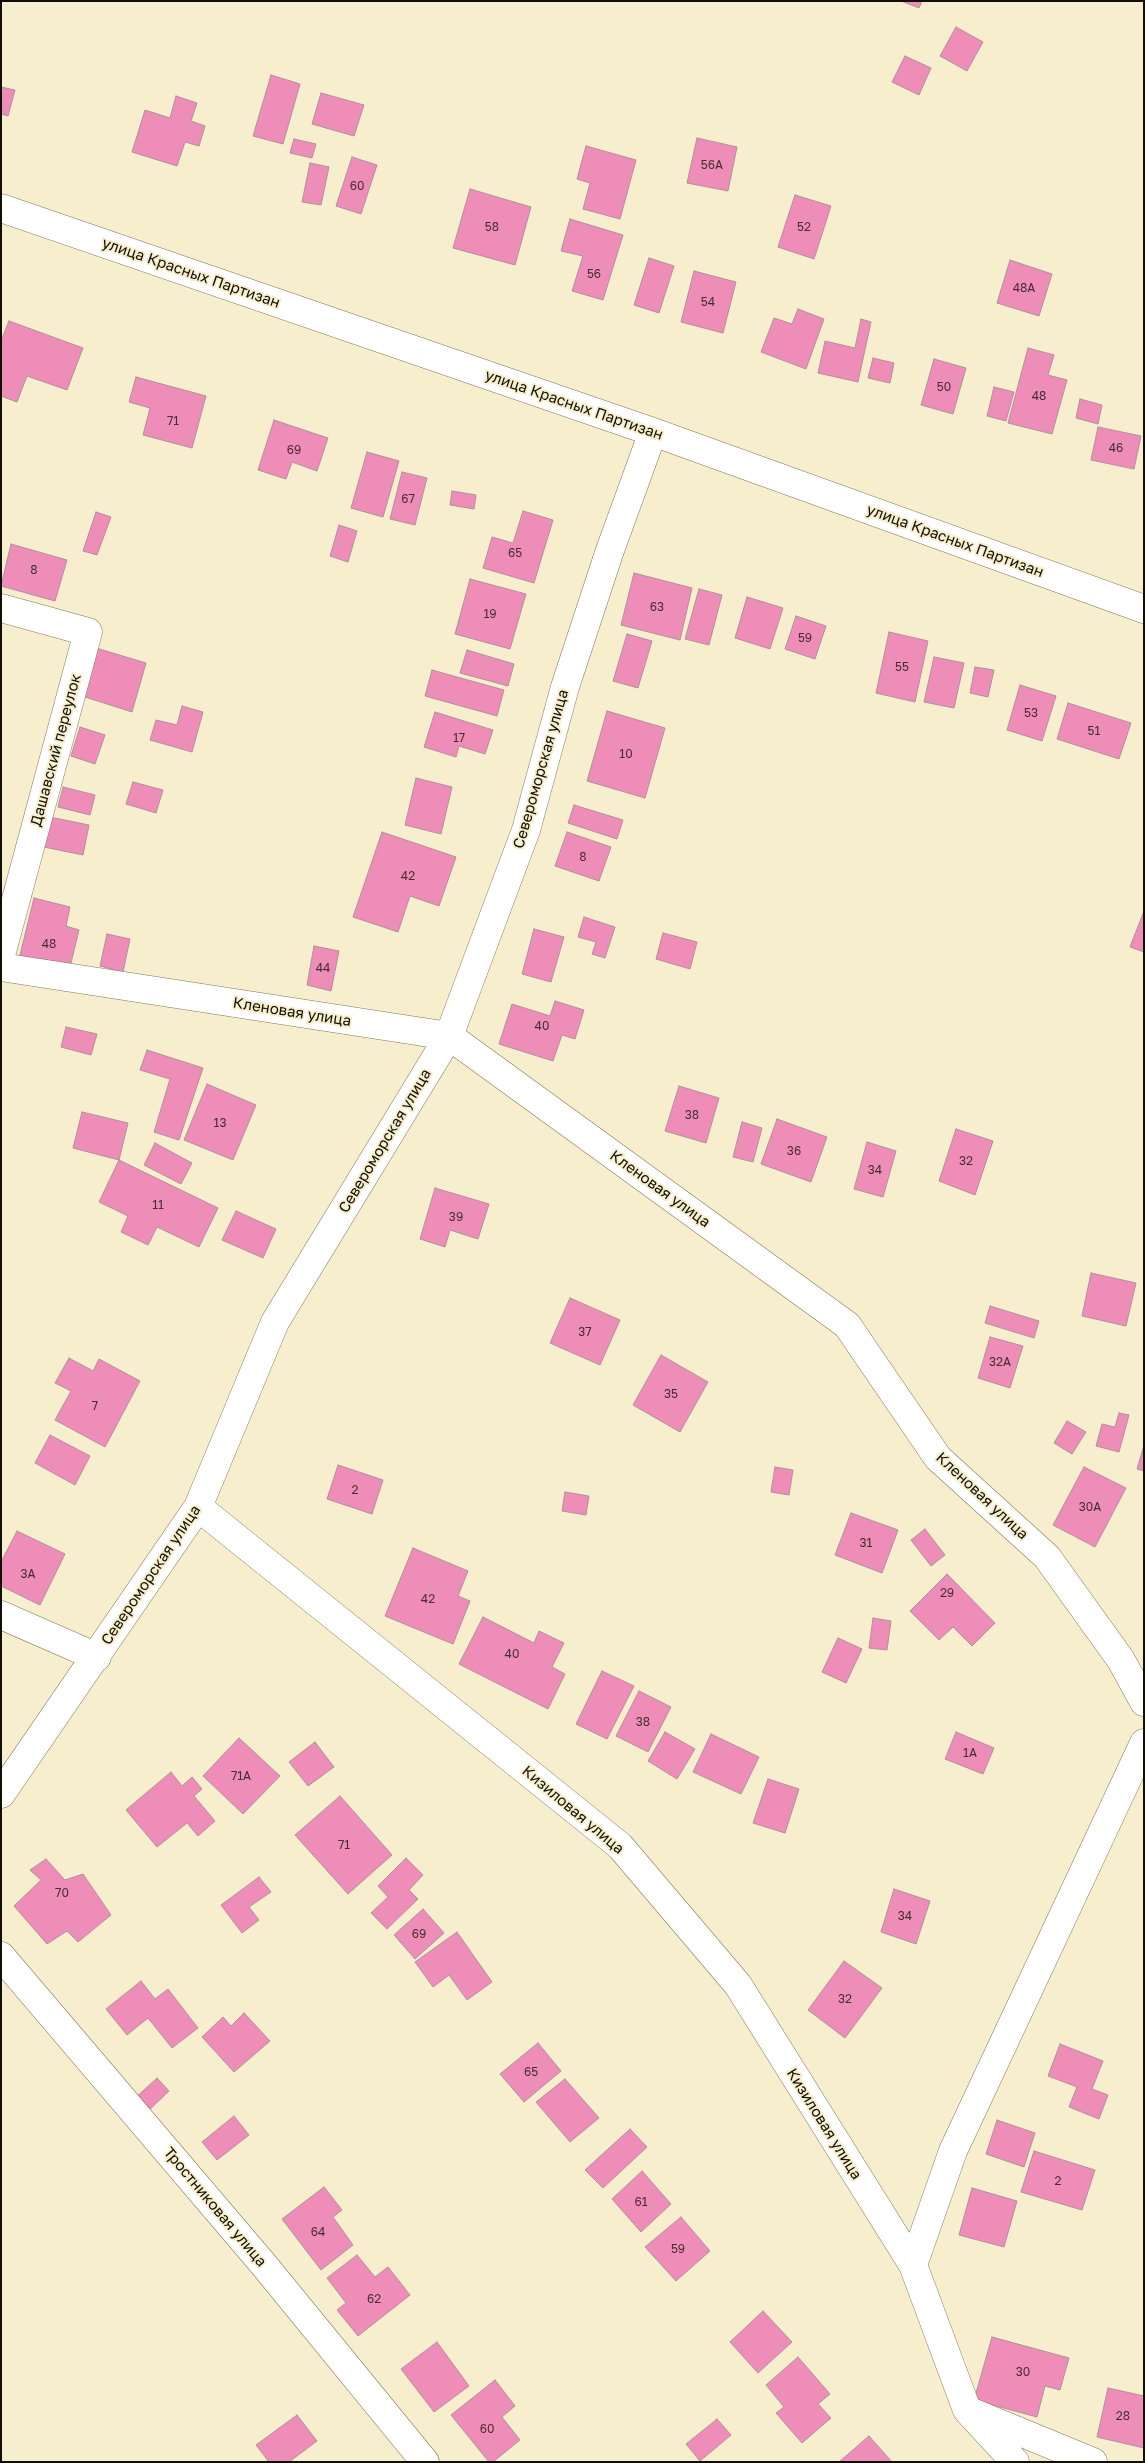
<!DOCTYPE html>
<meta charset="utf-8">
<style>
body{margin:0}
#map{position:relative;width:1145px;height:2463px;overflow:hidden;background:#f7eecd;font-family:"Golos Text",sans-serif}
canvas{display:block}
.frame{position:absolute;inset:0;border:2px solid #110e04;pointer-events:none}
</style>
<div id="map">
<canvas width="1145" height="2463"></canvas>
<div class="frame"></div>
</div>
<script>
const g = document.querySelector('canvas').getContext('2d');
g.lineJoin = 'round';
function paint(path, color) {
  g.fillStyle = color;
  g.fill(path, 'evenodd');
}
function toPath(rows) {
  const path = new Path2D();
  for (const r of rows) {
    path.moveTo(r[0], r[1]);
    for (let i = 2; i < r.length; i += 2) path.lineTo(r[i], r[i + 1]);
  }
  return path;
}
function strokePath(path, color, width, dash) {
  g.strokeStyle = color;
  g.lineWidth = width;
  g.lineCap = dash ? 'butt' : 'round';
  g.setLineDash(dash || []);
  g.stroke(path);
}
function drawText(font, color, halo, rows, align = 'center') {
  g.font = font + ' "Golos Text",sans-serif';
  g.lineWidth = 4;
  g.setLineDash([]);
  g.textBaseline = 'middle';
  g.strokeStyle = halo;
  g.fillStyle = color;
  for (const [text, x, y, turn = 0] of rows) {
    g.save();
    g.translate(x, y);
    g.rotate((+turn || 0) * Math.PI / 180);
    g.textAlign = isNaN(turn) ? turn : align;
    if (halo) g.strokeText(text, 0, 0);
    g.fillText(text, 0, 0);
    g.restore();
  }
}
const building = toPath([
 [901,1,922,1,919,8,901,1],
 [956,27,983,42,967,71,940,56,956,27],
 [905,56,931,68,919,95,892,82,905,56],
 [271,75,300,84,283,144,253,136,271,75],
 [1,87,15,90,8,116,1,114,1,87],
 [321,93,364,105,354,136,312,124,321,93],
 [176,96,197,103,191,121,205,126,199,146,185,142,177,166,132,152,145,110,170,118,176,96],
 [697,138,737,147,728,191,687,183,697,138],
 [294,139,316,144,312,158,290,153,294,139],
 [586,146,636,160,620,219,583,209,590,183,577,179,586,146],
 [352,157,377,165,361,214,336,206,352,157],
 [310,163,329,167,321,205,302,202,310,163],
 [470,189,531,207,515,265,453,248,470,189],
 [795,195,831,206,814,259,778,247,795,195],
 [570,219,623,235,603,300,572,291,583,256,561,251,570,219],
 [649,258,674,266,659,313,634,305,649,258],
 [1010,260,1052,274,1039,316,997,303,1010,260],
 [694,271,736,282,723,333,681,322,694,271],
 [798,309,824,319,806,369,761,352,774,318,792,324,798,309],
 [861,319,871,322,858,382,818,373,825,341,855,348,861,319],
 [9,321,83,348,67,390,27,376,17,402,1,396,1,341,9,321],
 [1028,348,1054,355,1048,375,1067,380,1052,434,1008,423,1028,348],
 [873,358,894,363,890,383,868,378,873,358],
 [934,359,966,368,953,414,921,405,934,359],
 [136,377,206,396,192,448,143,435,150,408,129,402,136,377],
 [994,387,1014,392,1006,421,987,416,994,387],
 [1080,399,1102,405,1098,424,1076,418,1080,399],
 [274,420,328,438,317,471,292,462,286,479,258,470,274,420],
 [1098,427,1141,436,1134,469,1091,460,1098,427],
 [367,452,399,461,383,517,351,508,367,452],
 [402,472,427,478,415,525,390,519,402,472],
 [452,491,476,495,474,509,450,505,452,491],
 [523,511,553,520,534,583,483,568,492,537,513,543,523,511],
 [96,512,111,517,97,555,83,551,96,512],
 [339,525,357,531,348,562,330,556,339,525],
 [11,544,67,560,55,601,1,586,11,544],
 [634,573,692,588,680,640,621,625,634,573],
 [470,579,526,594,510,649,455,634,470,579],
 [699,589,722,595,709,645,685,639,699,589],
 [747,597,783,608,770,649,735,638,747,597],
 [796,616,826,626,815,659,785,649,796,616],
 [889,632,928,641,915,702,876,693,889,632],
 [627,634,652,641,638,688,613,681,627,634],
 [96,648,146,663,132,712,82,696,96,648],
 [467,650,514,664,508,686,460,673,467,650],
 [934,657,964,663,954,708,924,702,934,657],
 [975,667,994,670,988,697,970,693,975,667],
 [432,670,504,690,497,716,425,696,432,670],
 [1020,685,1056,696,1042,741,1007,730,1020,685],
 [1068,703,1131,723,1119,759,1057,739,1068,703],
 [182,706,203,712,192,752,150,740,156,720,177,725,182,706],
 [607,711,665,728,645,798,587,781,607,711],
 [435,712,493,730,485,754,459,746,456,757,424,747,435,712],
 [80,727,105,735,95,764,71,756,80,727],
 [416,778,452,787,441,834,405,825,416,778],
 [133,782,163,790,156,813,126,804,133,782],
 [63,787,95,795,90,815,58,807,63,787],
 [574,805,623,820,617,839,568,823,574,805],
 [50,817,89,825,83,855,44,847,50,817],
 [382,832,456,857,439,906,410,896,398,932,353,917,382,832],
 [567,832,611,847,599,881,555,866,567,832],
 [34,898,70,907,66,926,79,930,69,971,19,959,34,898],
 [1144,911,1144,952,1130,947,1144,911],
 [584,917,615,927,605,958,592,954,596,942,578,937,584,917],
 [534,929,564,937,551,982,522,974,534,929],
 [663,933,697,942,690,969,656,959,663,933],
 [107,934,130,939,123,972,100,966,107,934],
 [314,946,339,951,331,991,307,985,314,946],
 [555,1001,584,1010,575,1039,562,1035,553,1061,499,1044,512,1004,550,1016,555,1001],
 [66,1027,97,1034,91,1055,61,1047,66,1027],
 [147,1050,203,1068,179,1140,154,1132,170,1079,140,1070,147,1050],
 [207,1084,256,1105,233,1160,184,1140,207,1084],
 [679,1086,719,1098,706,1143,665,1131,679,1086],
 [82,1112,128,1123,119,1160,73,1148,82,1112],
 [777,1119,827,1137,811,1182,761,1164,777,1119],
 [742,1122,762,1128,753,1162,733,1157,742,1122],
 [956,1129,993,1141,975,1195,939,1181,956,1129],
 [867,1142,896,1151,883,1197,854,1189,867,1142],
 [155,1143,192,1163,181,1184,144,1165,155,1143],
 [119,1160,218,1208,199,1247,157,1227,148,1245,121,1232,128,1216,99,1202,119,1160],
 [435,1188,489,1204,478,1239,450,1230,445,1247,420,1239,435,1188],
 [236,1211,276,1229,263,1258,222,1240,236,1211],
 [1091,1273,1136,1283,1126,1326,1082,1316,1091,1273],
 [570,1298,620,1320,600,1365,550,1343,570,1298],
 [990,1306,1039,1321,1034,1338,985,1323,990,1306],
 [990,1337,1023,1346,1010,1388,978,1378,990,1337],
 [661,1355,708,1382,680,1432,633,1405,661,1355],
 [69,1358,93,1371,99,1359,140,1381,105,1447,55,1420,71,1391,55,1383,69,1358],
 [1119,1413,1129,1415,1119,1452,1096,1446,1102,1424,1115,1427,1119,1413],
 [1067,1421,1086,1432,1072,1454,1054,1443,1067,1421],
 [50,1435,90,1456,75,1485,35,1463,50,1435],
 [1144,1445,1144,1471,1137,1469,1144,1445],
 [338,1465,383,1480,372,1514,327,1499,338,1465],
 [775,1467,793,1470,789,1495,771,1492,775,1467],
 [1084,1467,1126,1488,1095,1547,1053,1525,1084,1467],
 [565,1492,589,1496,586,1515,562,1511,565,1492],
 [851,1513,898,1530,882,1573,835,1555,851,1513],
 [925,1529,945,1555,931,1566,911,1540,925,1529],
 [17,1531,65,1554,40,1605,1,1586,1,1562,17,1531],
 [413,1548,468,1571,458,1596,470,1601,453,1644,385,1616,413,1548],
 [947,1574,995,1623,972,1646,953,1627,939,1640,910,1611,947,1574],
 [483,1617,534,1643,539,1631,564,1643,552,1667,565,1674,548,1709,459,1664,483,1617],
 [873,1618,891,1621,887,1650,869,1648,873,1618],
 [838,1638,862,1649,846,1683,822,1672,838,1638],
 [602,1671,634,1686,607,1739,576,1724,602,1671],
 [639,1691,671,1707,648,1752,616,1736,639,1691],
 [665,1732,695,1749,677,1779,648,1761,665,1732],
 [956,1732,994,1748,983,1774,945,1759,956,1732],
 [711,1734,759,1757,741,1794,693,1772,711,1734],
 [239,1738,280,1776,243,1814,203,1776,239,1738],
 [315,1742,334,1767,308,1786,289,1762,315,1742],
 [171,1772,182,1786,192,1777,202,1789,194,1796,215,1821,198,1836,187,1823,157,1847,126,1810,171,1772],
 [768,1779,799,1789,785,1833,753,1823,768,1779],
 [340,1796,392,1855,348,1894,295,1835,340,1796],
 [406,1858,423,1875,409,1890,418,1899,387,1929,371,1913,388,1897,378,1886,406,1858],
 [46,1859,65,1880,83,1874,111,1915,78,1942,67,1931,47,1944,14,1906,41,1880,30,1870,46,1859],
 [259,1877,271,1892,249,1907,259,1920,242,1933,221,1905,259,1877],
 [894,1889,930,1901,916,1944,881,1932,894,1889],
 [423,1909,444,1933,415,1959,394,1935,423,1909],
 [457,1932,492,1982,467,2000,449,1975,433,1987,415,1962,457,1932],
 [844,1961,882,1988,845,2038,808,2010,844,1961],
 [141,1981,155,1999,168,1989,198,2028,172,2048,148,2018,127,2035,106,2009,141,1981],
 [244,2013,270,2041,234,2072,202,2037,223,2017,231,2026,244,2013],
 [538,2043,561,2071,524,2102,500,2074,538,2043],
 [1060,2044,1103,2061,1092,2089,1108,2095,1099,2119,1069,2107,1077,2087,1048,2076,1060,2044],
 [157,2078,169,2091,145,2114,132,2101,157,2078],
 [565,2079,599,2118,570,2142,536,2102,565,2079],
 [234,2116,249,2135,217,2160,202,2142,234,2116],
 [997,2120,1035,2133,1024,2167,986,2154,997,2120],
 [630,2129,647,2147,603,2188,585,2170,630,2129],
 [1034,2151,1095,2170,1082,2210,1021,2192,1034,2151],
 [642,2171,671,2204,641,2232,612,2199,642,2171],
 [324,2187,342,2210,333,2217,353,2245,321,2270,282,2219,324,2187],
 [972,2188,1017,2201,1004,2247,959,2235,972,2188],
 [681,2217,710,2251,676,2281,645,2247,681,2217],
 [357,2255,375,2277,388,2267,410,2295,358,2336,337,2310,346,2303,327,2278,357,2255],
 [763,2311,792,2342,758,2373,730,2342,763,2311],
 [992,2337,1069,2358,1060,2390,1045,2386,1037,2417,974,2400,992,2337],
 [437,2342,469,2386,434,2412,401,2369,437,2342],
 [798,2357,830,2394,818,2404,831,2418,802,2443,776,2413,784,2407,766,2385,798,2357],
 [495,2380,515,2406,502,2417,520,2440,493,2462,489,2462,451,2415,495,2380],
 [1108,2388,1144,2396,1144,2448,1097,2437,1108,2388],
 [297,2415,317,2441,289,2462,269,2462,256,2445,297,2415],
 [717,2419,731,2435,700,2461,686,2444,717,2419],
 [869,2436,892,2462,839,2462,869,2436]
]);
const minor = toPath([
 [1,208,653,432,1144,609],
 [1,608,88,632,1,955],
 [1,967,449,1036,847,1325,938,1458,1047,1557,1121,1660,1144,1702],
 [198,1507,620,1846,738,1985,913,2265],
 [1,1615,97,1657],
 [1,1794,198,1507,275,1322,449,1036,526,830,565,687,609,553,653,432],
 [1,1956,264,2265,425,2462],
 [974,2413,1093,2462],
 [1015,2462,967,2410,913,2265,953,2151,1144,1743]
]);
const numberNames = [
 ["56А",712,165],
 ["60",357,186],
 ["58",492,227],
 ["52",804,227],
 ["56",594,274],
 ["48А",1024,288],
 ["54",708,302],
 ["50",944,387],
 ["48",1039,396],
 ["71",173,421],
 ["46",1116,448],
 ["69",294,450],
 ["67",408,499],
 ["65",515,553],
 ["8",34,570],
 ["63",657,607],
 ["19",490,614],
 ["59",805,638],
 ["55",902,667],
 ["53",1031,713],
 ["51",1094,731],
 ["17",459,738],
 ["10",626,754],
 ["8",583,857],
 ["42",408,876],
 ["48",49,944],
 ["44",323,968],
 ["40",542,1026],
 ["38",692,1115],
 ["13",220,1123],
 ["36",794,1151],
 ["32",966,1161],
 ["34",875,1170],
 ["11",158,1205],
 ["39",456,1217],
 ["37",585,1332],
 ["32А",1000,1362],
 ["35",671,1394],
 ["7",95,1406],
 ["2",355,1490],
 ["30А",1090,1507],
 ["31",866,1543],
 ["3А",28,1574],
 ["29",947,1593],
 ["42",428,1599],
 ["40",512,1654],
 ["38",643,1722],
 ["1А",970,1753],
 ["71А",241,1776],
 ["71",344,1845],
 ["70",62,1893],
 ["34",905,1916],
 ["69",419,1934],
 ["32",845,1999],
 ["65",531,2072],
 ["2",1058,2181],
 ["61",641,2202],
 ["64",318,2232],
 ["59",678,2249],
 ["62",374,2299],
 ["30",1023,2372],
 ["28",1123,2416],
 ["60",487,2429]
];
const streetNames = [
 ["улица Красных Партизан",191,273,19],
 ["улица Красных Партизан",574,405,19],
 ["улица Красных Партизан",955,541,20],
 ["Дашавский переулок",56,750,-75],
 ["Североморская улица",541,769,-74],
 ["Кленовая улица",292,1012,9],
 ["Североморская улица",385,1141,-59],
 ["Кленовая улица",660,1189,36],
 ["Кленовая улица",982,1496,43],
 ["Североморская улица",151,1575,-56],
 ["Кизиловая улица",573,1810,40],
 ["Кизиловая улица",824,2124,58],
 ["Тростниковая улица",215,2207,50]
];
paint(building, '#ee8db7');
strokePath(building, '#b18f9c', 1);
strokePath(minor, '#7f7759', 29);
strokePath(minor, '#fff', 28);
drawText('12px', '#482e31', null, numberNames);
drawText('15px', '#110e04', '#f7eecd', streetNames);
</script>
